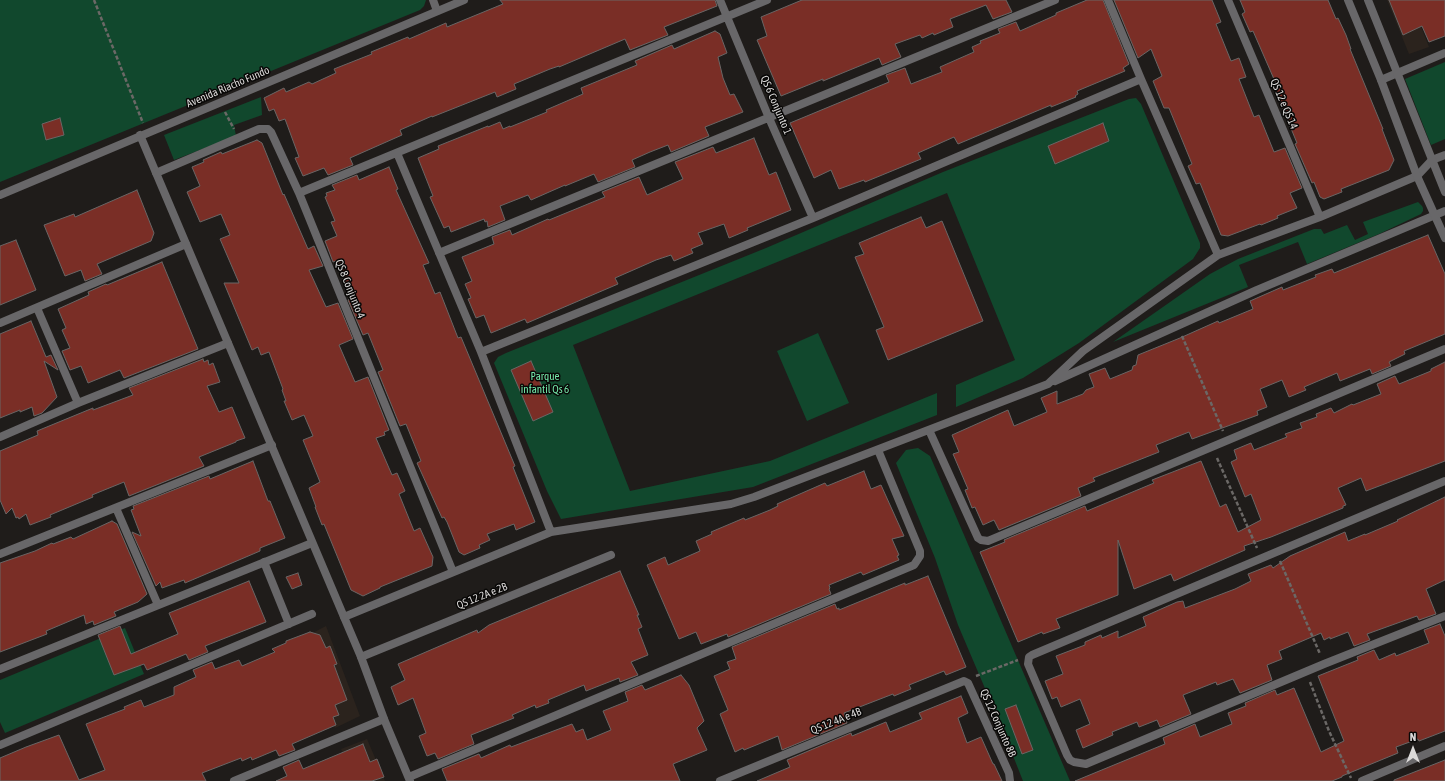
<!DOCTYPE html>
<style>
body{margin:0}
#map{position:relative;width:1445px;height:781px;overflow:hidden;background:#1f1c1a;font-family:"Asap Condensed",sans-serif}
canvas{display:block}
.north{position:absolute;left:1393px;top:729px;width:40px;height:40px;-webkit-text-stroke:3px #080706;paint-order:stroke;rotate:0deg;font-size:11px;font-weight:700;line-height:16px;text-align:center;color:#dbd9d8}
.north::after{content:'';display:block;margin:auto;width:14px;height:18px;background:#dbd9d8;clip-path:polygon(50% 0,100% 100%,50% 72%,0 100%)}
</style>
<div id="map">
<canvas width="1445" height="781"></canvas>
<div class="north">N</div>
</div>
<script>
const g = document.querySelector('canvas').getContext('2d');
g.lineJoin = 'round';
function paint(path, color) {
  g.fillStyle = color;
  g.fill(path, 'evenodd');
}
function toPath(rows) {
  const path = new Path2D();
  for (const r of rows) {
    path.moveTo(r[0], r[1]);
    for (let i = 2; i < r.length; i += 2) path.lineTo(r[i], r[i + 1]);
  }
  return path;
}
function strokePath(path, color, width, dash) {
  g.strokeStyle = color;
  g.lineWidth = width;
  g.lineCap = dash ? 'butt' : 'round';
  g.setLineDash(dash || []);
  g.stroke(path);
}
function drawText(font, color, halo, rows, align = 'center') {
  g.font = font + ' "Asap Condensed",sans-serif';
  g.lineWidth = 3;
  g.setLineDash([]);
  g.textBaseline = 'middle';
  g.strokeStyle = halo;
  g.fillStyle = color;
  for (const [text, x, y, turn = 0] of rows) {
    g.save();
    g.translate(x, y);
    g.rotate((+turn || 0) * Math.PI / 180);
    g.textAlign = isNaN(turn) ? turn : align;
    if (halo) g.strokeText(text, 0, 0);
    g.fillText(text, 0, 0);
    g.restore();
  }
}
const built = toPath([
 [1387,0,1428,0,1415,12,1429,47,1409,54],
 [326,626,360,716,335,728,299,640],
 [367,739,385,781,355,781,341,749]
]);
const green = toPath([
 [0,0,426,0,424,6,420,10,0,182],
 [1445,62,1445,139,1431,145,1405,79],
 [261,97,262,115,234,125,236,136,174,160,164,135],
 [1136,98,1141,104,1200,243,1200,248,1193,259,1079,343,1023,378,956,407,956,385,1015,360,947,193,573,345,630,491,770,461,937,393,937,415,753,487,561,519,547,491,494,363,498,357,506,353,766,248,943,172,1129,99],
 [1418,202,1422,206,1423,208,1423,211,1421,214,1379,234,1307,264,1298,242,1239,265,1248,287,1113,342,1210,274,1238,259,1314,229,1321,229,1324,234,1347,225,1355,240,1368,234,1363,222],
 [818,333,849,403,807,421,777,351],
 [918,448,930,456,1070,781,1023,781,1004,733,958,625,935,558,896,463,906,450],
 [125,628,144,674,5,733,0,722,0,680]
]);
const building = toPath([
 [500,0,715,0,717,6,664,27,668,35,630,50,625,39,559,67,559,66,550,69,514,84,516,89,497,97,495,92,432,117,432,116,400,130,402,135,350,158,353,165,328,175,324,168,303,176,295,158,299,157,285,119,279,121,274,109,269,111,264,98,284,88,286,92,309,82,312,84,336,73,334,69,372,54,371,52,408,37,409,39,446,23,447,27,503,4,500,0],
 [802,0,1006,0,1012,12,993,19,986,5,950,19,953,27,934,35,933,33,922,38,920,35,895,44,901,57,882,65,879,58,823,81,823,79,781,96,757,40,767,36,761,17,802,0],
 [1087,0,1103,0,1129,64,1123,68,1125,71,1077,91,1078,94,1075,96,1076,97,1051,107,1051,105,958,144,954,137,918,153,921,159,865,182,864,180,839,189,831,170,814,178,790,123,889,82,886,75,905,68,911,84,942,72,940,67,974,52,972,47,981,43,980,41,1000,33,998,29,1016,22,1020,31,1056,15,1056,13,1087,0],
 [1114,0,1212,0,1221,22,1216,24,1231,61,1239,58,1246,77,1239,79,1254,117,1259,115,1274,152,1285,148,1302,188,1290,193,1297,208,1277,216,1278,218,1261,225,1260,224,1228,236,1221,235,1200,183,1196,184,1188,166,1192,164,1169,108,1164,108,1153,81,1162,76,1151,49,1138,58,1114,0],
 [1240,0,1328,0,1336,19,1338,18,1346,35,1351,49,1350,49,1383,129,1382,129,1394,160,1389,170,1341,189,1342,192,1324,199,1320,197,1314,182,1312,183,1295,144,1297,143,1274,87,1277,86,1253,31,1250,32,1242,14,1245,12,1240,0],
 [1389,0,1445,0,1445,36,1429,42,1422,26,1403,35,1389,0],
 [715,31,720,34,727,53,718,57,723,78,730,95,734,94,743,112,705,127,709,136,671,152,668,145,650,152,632,160,635,167,598,182,594,174,565,186,565,185,531,200,528,195,500,206,505,220,488,227,487,221,485,222,484,219,451,232,449,226,444,228,430,197,433,196,418,158,439,149,438,146,488,126,488,127,500,122,503,129,510,126,510,127,547,112,546,110,583,94,581,88,637,65,635,61,672,45,674,49,715,31],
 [60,118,64,135,46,140,42,124,60,118],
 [1103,123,1109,141,1055,164,1048,146,1103,123],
 [754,138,769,175,776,172,791,210,747,228,748,230,729,238,724,224,698,233,703,244,691,249,693,253,674,261,671,255,656,260,615,278,618,284,527,323,525,319,491,333,484,315,476,318,468,299,471,298,465,284,472,281,462,257,494,244,492,237,510,230,512,235,548,219,549,220,566,213,605,197,602,192,639,177,647,195,683,179,675,162,713,147,716,153,754,138],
 [257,140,262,143,283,195,284,194,308,249,314,246,323,266,309,270,326,307,338,303,353,339,339,345,355,382,368,377,389,430,384,432,385,435,376,438,392,475,397,473,405,491,399,494,414,531,420,528,433,557,432,566,380,587,380,588,363,596,351,590,324,524,322,525,315,507,316,507,309,488,320,482,303,440,313,436,304,415,292,420,284,401,286,401,282,390,283,389,269,352,261,355,258,347,252,350,224,283,239,283,220,239,230,235,221,214,200,222,187,192,200,186,192,167,204,162,203,160,221,152,222,154,257,140],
 [389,167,398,189,396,190,429,263,423,265,435,294,440,292,458,338,461,337,515,466,513,467,535,522,516,530,514,524,487,534,490,540,479,545,480,548,464,555,459,552,447,522,444,517,442,518,417,463,421,461,406,424,400,426,378,372,383,370,368,333,363,335,348,300,351,298,336,261,333,262,325,241,337,236,331,222,335,221,325,197,327,196,326,193,335,190,332,185,357,175,359,180,389,167],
 [137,190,154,233,151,241,97,264,102,274,85,281,81,270,65,276,44,225,74,214,75,217,137,190],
 [921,217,926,228,942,221,983,321,888,360,876,330,884,327,855,257,864,254,859,243,921,217],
 [1428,235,1445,274,1445,334,1404,351,1405,354,1389,362,1391,366,1372,374,1370,369,1340,381,1337,373,1304,387,1306,390,1289,397,1282,380,1260,389,1267,407,1257,411,1258,415,1192,439,1189,432,1156,445,1159,452,1093,478,1095,481,1078,488,1081,496,999,530,994,520,983,525,975,507,972,508,965,490,968,489,953,454,959,452,952,435,1008,410,1014,426,1047,412,1041,398,1057,391,1057,404,1083,394,1086,390,1094,387,1089,374,1105,368,1110,379,1132,370,1133,366,1136,365,1138,355,1180,338,1218,321,1219,323,1253,309,1250,301,1282,287,1283,290,1316,277,1315,275,1332,269,1334,273,1428,235],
 [16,240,36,290,0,305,0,246,16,240],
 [162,262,198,349,124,378,120,370,88,383,81,366,70,370,62,351,70,348,62,330,66,328,58,309,89,295,88,292,106,284,107,285,162,262],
 [31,321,46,357,51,355,58,370,44,361,57,397,42,413,34,416,32,407,20,412,20,410,0,418,0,334,31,321],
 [203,359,204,362,208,360,209,365,213,363,220,382,207,386,219,412,232,407,245,438,236,441,236,442,199,457,204,466,129,496,124,482,92,495,93,497,50,515,51,517,30,525,26,514,19,519,18,517,16,518,12,508,6,514,0,500,0,451,38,435,37,431,93,408,93,410,133,395,129,388,203,359],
 [531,361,553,412,533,421,511,370,531,361],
 [1445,362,1445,461,1366,491,1361,478,1338,488,1346,505,1343,506,1343,508,1271,537,1244,546,1245,550,1174,581,1171,574,1134,589,1118,540,1118,595,1056,619,1060,628,1043,634,1042,632,1018,642,980,552,1005,542,1004,540,1085,506,1087,511,1154,483,1152,480,1201,461,1220,507,1226,504,1238,532,1261,520,1251,494,1245,497,1231,462,1237,459,1234,450,1251,443,1254,450,1287,437,1285,434,1302,428,1300,423,1317,417,1316,414,1331,408,1334,413,1352,404,1353,405,1381,394,1377,384,1395,376,1399,384,1431,371,1431,369,1445,362],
 [253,461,268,501,270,501,285,538,260,548,260,551,185,583,184,580,162,588,160,582,156,586,132,532,141,536,131,510,134,509,133,506,209,476,210,479,253,461],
 [864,471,871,489,881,485,904,536,892,539,899,555,897,556,899,560,863,575,861,572,829,585,830,588,829,589,831,594,728,637,727,634,701,644,696,632,679,639,647,565,665,557,668,565,700,551,696,541,712,534,711,532,744,518,745,520,770,510,778,506,777,504,825,483,827,486,864,471],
 [1445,497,1445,580,1426,589,1436,614,1419,620,1417,616,1367,634,1370,640,1354,646,1348,632,1330,639,1330,637,1324,640,1321,633,1279,651,1282,659,1267,665,1272,680,1240,693,1233,679,1217,685,1216,682,1183,695,1191,714,1160,727,1157,720,1139,727,1137,722,1112,732,1113,735,1083,748,1076,730,1090,724,1080,699,1061,707,1057,697,1052,699,1045,681,1063,674,1056,656,1085,645,1085,642,1101,635,1102,638,1118,631,1118,638,1146,626,1143,617,1177,602,1183,601,1185,608,1235,589,1251,581,1248,574,1271,565,1273,568,1290,556,1345,532,1348,541,1365,534,1365,535,1398,521,1397,520,1445,497],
 [112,521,117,524,147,594,138,602,114,612,116,616,94,625,93,621,86,624,84,615,46,631,47,634,0,652,0,563,35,551,52,543,53,544,71,537,73,539,112,521],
 [620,571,639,615,637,615,642,627,638,629,648,655,631,662,638,675,620,682,619,678,586,691,584,685,548,700,549,703,536,708,535,705,512,715,514,718,471,735,474,744,438,759,435,753,427,756,419,736,426,733,413,698,398,705,391,687,405,680,398,664,477,630,478,633,489,625,620,571],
 [298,573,302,585,292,589,286,577,298,573],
 [928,576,966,667,946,675,944,671,909,685,911,689,894,696,893,694,844,713,847,723,782,750,778,736,744,750,743,748,735,752,720,714,728,710,714,676,730,669,727,662,736,659,732,647,835,604,837,609,839,608,839,610,905,583,905,585,928,576],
 [249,581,266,622,205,646,208,652,189,660,186,654,147,670,144,664,114,675,98,635,120,626,131,654,178,634,169,613,249,581],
 [1440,624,1445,636,1445,731,1419,741,1418,739,1396,747,1398,753,1342,776,1342,777,1332,781,1075,781,1165,744,1163,738,1195,724,1200,737,1232,724,1228,713,1246,706,1245,703,1275,690,1277,695,1294,688,1321,752,1344,741,1318,676,1358,660,1357,657,1374,650,1379,660,1395,653,1396,656,1429,643,1424,630,1440,624],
 [310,632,320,635,326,648,330,646,337,664,334,665,347,700,335,705,339,715,333,717,336,725,292,744,295,750,279,756,276,750,252,760,251,757,242,761,241,758,202,773,206,781,0,781,0,758,26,747,59,735,79,780,105,770,86,724,125,709,124,707,141,700,144,707,174,695,174,687,196,677,193,670,212,662,215,669,239,660,242,666,275,652,272,649,286,643,286,641,310,632],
 [681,675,689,685,704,721,697,728,707,750,673,764,680,781,447,781,442,769,479,754,481,758,510,745,511,747,572,724,576,732,583,729,587,740,611,730,603,711,628,701,625,692,642,685,645,690,681,675],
 [961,696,968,713,958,718,967,743,981,737,993,764,994,764,1002,781,757,781,790,767,787,760,851,733,852,736,886,722,890,732,922,719,919,713,961,696],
 [1016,705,1033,750,1022,754,1005,709,1016,705],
 [363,744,370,762,377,759,384,777,372,781,276,781,287,776,283,767,299,760,303,769,363,744],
 [1445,760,1445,781,1394,781,1394,780,1445,760]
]);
const path = toPath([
 [94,0,143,123],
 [225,112,234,129],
 [1182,336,1223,431],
 [1217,458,1257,548],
 [1280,561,1320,654],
 [976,676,1018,660],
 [1310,682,1329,731,1351,778]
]);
const service = toPath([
 [433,0,437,11]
]);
const minor = toPath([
 [720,0,769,118,813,218],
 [1108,0,1141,79,1218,255],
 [1228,0,1320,217],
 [1381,80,1445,53],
 [397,153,481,352,551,532],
 [156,173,259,129,268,129,271,132,299,193,453,572],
 [299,193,767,0],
 [439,253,1055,0],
 [37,308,78,403],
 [0,323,186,244],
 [481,352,813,218,1141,79],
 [1055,381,1257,290,1445,211],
 [929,430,978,538,981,540,988,541,1445,349],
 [0,437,78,403,228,343],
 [1445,481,1032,655,1029,657,1028,664,1067,755,1070,760,1074,762,1086,764,1324,664,1445,616],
 [116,508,158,605],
 [0,554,272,445],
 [264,562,289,624],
 [344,617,551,532,731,504,754,497,1048,384,1083,351,1218,255,1320,217,1417,176,1432,160,1445,155],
 [361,657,611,555],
 [0,669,312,543],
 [0,745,312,614],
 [409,777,914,565,920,556,920,551,878,450],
 [234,781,384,719],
 [720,781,964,681,968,683,1009,773,1010,781],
 [1362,781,1445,746]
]);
const tertiary = toPath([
 [1348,0,1381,80,1417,176,1445,238],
 [1368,0,1445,192],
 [140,135,344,617,361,657,384,719,410,781],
 [0,195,464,0]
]);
const streetNames = [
 ["Avenida Riacho Fundo",228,87,-23],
 ["QS 12 e QS 14",1284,104,67],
 ["QS 6 Conjunto 1",776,105,67],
 ["QS 8 Conjunto 4",350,289,68],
 ["QS 12 2A e 2B",482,596,-22],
 ["QS 12 4A e 4B",836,721,-22],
 ["QS 12 Conjunto 8B",998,723,66]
];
const parkNames = [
 ["Parque",545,377],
 ["infantil Qs 6",545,390]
];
paint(built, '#2b231d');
paint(green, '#11482d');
paint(building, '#7a2e26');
strokePath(building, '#6a6665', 1);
strokePath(path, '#6b6866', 2.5, [4, 2]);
strokePath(service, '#686769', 8);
strokePath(minor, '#686769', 8);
strokePath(tertiary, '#686769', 8);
drawText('11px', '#dbd9d8', '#080706', streetNames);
drawText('11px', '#76e9ab', '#080706', parkNames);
</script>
